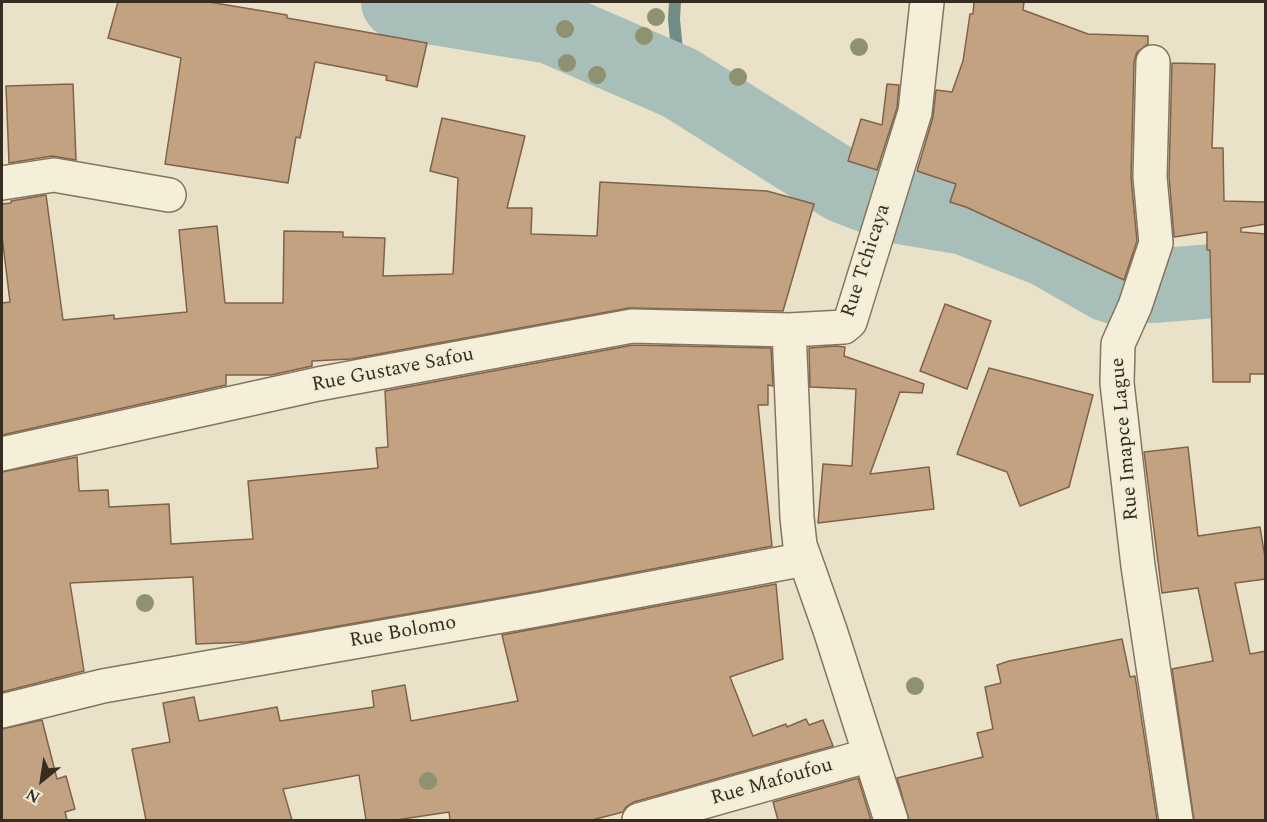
<!DOCTYPE html>
<style>
body{margin:0}
#map{position:relative;width:1267px;height:822px;overflow:hidden;background:#e9e2c8;font-family:Spectral,serif}
canvas{display:block}
.frame{position:absolute;inset:0;border:3px solid #362c21;pointer-events:none}
.north{position:absolute;left:12px;top:750px;width:60px;height:60px;-webkit-text-stroke:4px #f2ecd7;paint-order:stroke;rotate:210deg;font-size:16px;font-weight:700;line-height:24px;text-align:center;color:#362c21}
.north::after{content:'';display:block;margin:auto;width:21px;height:27px;background:#362c21;clip-path:polygon(50% 0,100% 100%,50% 72%,0 100%)}
</style>
<div id="map">
<canvas width="1267" height="822"></canvas>
<div class="frame"></div>
<div class="north">N</div>
</div>
<script>
const g = document.querySelector('canvas').getContext('2d');
g.lineJoin = 'round';
function toPath(rows) {
  const path = new Path2D();
  for (const r of rows) {
    path.moveTo(r[0], r[1]);
    for (let i = 2; i < r.length; i += 2) path.lineTo(r[i], r[i + 1]);
  }
  return path;
}
function strokePath(path, color, width, dash) {
  g.strokeStyle = color;
  g.lineWidth = width;
  g.lineCap = dash ? 'butt' : 'round';
  g.setLineDash(dash || []);
  g.stroke(path);
}
function paint(path, color) {
  g.fillStyle = color;
  g.fill(path, 'evenodd');
}
function drawText(font, color, halo, rows, align = 'center') {
  g.font = font + ' Spectral,serif';
  g.lineWidth = 4.5;
  g.setLineDash([]);
  g.textBaseline = 'middle';
  g.strokeStyle = halo;
  g.fillStyle = color;
  for (const [text, x, y, turn = 0] of rows) {
    g.save();
    g.translate(x, y);
    g.rotate((+turn || 0) * Math.PI / 180);
    g.textAlign = isNaN(turn) ? turn : align;
    if (halo) g.strokeText(text, 0, 0);
    g.fillText(text, 0, 0);
    g.restore();
  }
}
const stream = toPath([
 [675,2,674,19,680,83]
]);
const river = toPath([
 [398,2,551,27,680,83,843,186,874,198],
 [900,207,965,218,1047,250,1108,285,1122,289,1133,287],
 [1152,286,1214,281,1266,291]
]);
const building = toPath([
 [118,2,209,2,287,15,287,18,427,43,417,87,386,80,387,76,315,62,300,138,296,137,288,183,165,164,181,58,108,38,118,2],
 [974,2,1024,2,1023,10,1088,34,1148,36,1148,44,1137,52,1134,62,1131,177,1137,241,1124,280,966,207,950,202,956,184,917,171,933,117,936,90,952,92,963,61,970,14,973,14,974,2],
 [1172,63,1215,64,1212,148,1223,148,1224,201,1266,202,1266,224,1241,228,1241,232,1266,234,1266,374,1250,374,1250,382,1213,382,1210,250,1207,250,1207,232,1174,237,1169,176,1172,63],
 [73,84,76,160,52,156,9,163,6,86,73,84],
 [887,84,899,85,897,108,877,170,848,161,861,119,882,125,887,84],
 [442,118,525,136,507,208,532,208,531,234,597,236,600,182,767,191,814,204,783,311,629,308,351,359,312,361,312,366,271,375,226,375,226,385,2,435,2,303,10,302,2,236,2,204,11,203,11,201,46,195,63,320,114,315,114,319,187,312,179,230,217,226,225,303,283,303,284,231,343,232,343,237,385,238,383,276,453,274,458,178,430,171,442,118],
 [945,304,991,321,967,389,920,371,945,304],
 [633,345,771,348,773,386,768,385,768,405,758,405,772,546,533,592,247,642,196,644,193,577,70,583,84,671,2,692,2,472,77,457,79,491,108,490,109,507,169,504,171,544,253,539,248,481,378,468,376,448,388,447,385,391,633,345],
 [836,346,845,347,844,356,924,384,922,393,900,392,870,474,929,467,934,509,818,523,823,464,852,466,856,389,810,387,809,348,836,346],
 [989,368,1093,395,1069,487,1020,506,1007,472,957,454,989,368],
 [1188,447,1198,536,1260,527,1266,563,1266,579,1235,583,1250,654,1266,651,1266,820,1194,820,1172,669,1213,661,1198,588,1162,593,1144,452,1188,447],
 [776,584,783,659,730,677,753,736,786,724,787,727,806,719,809,725,823,720,833,746,634,802,626,807,623,812,592,820,450,820,449,812,396,820,366,820,359,775,283,789,292,820,146,820,132,749,170,742,163,703,194,697,199,721,277,707,280,721,374,707,372,691,405,685,411,721,518,701,502,635,776,584],
 [1122,639,1130,677,1135,676,1157,820,909,820,897,778,983,757,977,733,993,729,985,687,1001,683,997,665,1009,661,1122,639],
 [42,720,57,779,66,776,75,809,65,812,67,820,2,820,2,729,42,720],
 [858,778,871,820,778,820,773,802,858,778]
]);
const street = toPath([
 [1153,62,1150,177,1156,243,1135,306,1118,344,1117,383,1138,566,1176,820],
 [2,183,54,175,169,195],
 [2,454,318,384,632,326,789,330],
 [805,559,830,630,891,820],
 [2,711,103,686,536,610,805,559,800,545,797,518,789,330,844,327,850,322,915,112,927,2],
 [639,820,870,755]
]);
const trees = [
 [656,17],
 [565,29],
 [644,36],
 [859,47],
 [567,63],
 [597,75],
 [738,77],
 [145,603],
 [915,686],
 [428,781]
];
const streetNames = [
 ["Rue Tchicaya",867,261,-72],
 ["Rue Gustave Safou",393,371,-11],
 ["Rue Imapce Lague",1126,439,-95],
 ["Rue Bolomo",403,633,-10],
 ["Rue Mafoufou",772,783,-16]
];
strokePath(stream, '#708c87', 12);
strokePath(river, '#a8beb9', 74);
paint(building, '#c3a282');
strokePath(building, '#806248', 1.5);
strokePath(street, '#83755f', 36);
strokePath(street, '#f5efda', 33);
g.fillStyle = '#8e9271';
for (const [x, y] of trees) {
  g.beginPath();
  g.arc(x, y, 9, 0, 2 * Math.PI);
  g.fill();
}
drawText('20px', '#362c21', '#f2ecd7', streetNames);
</script>
